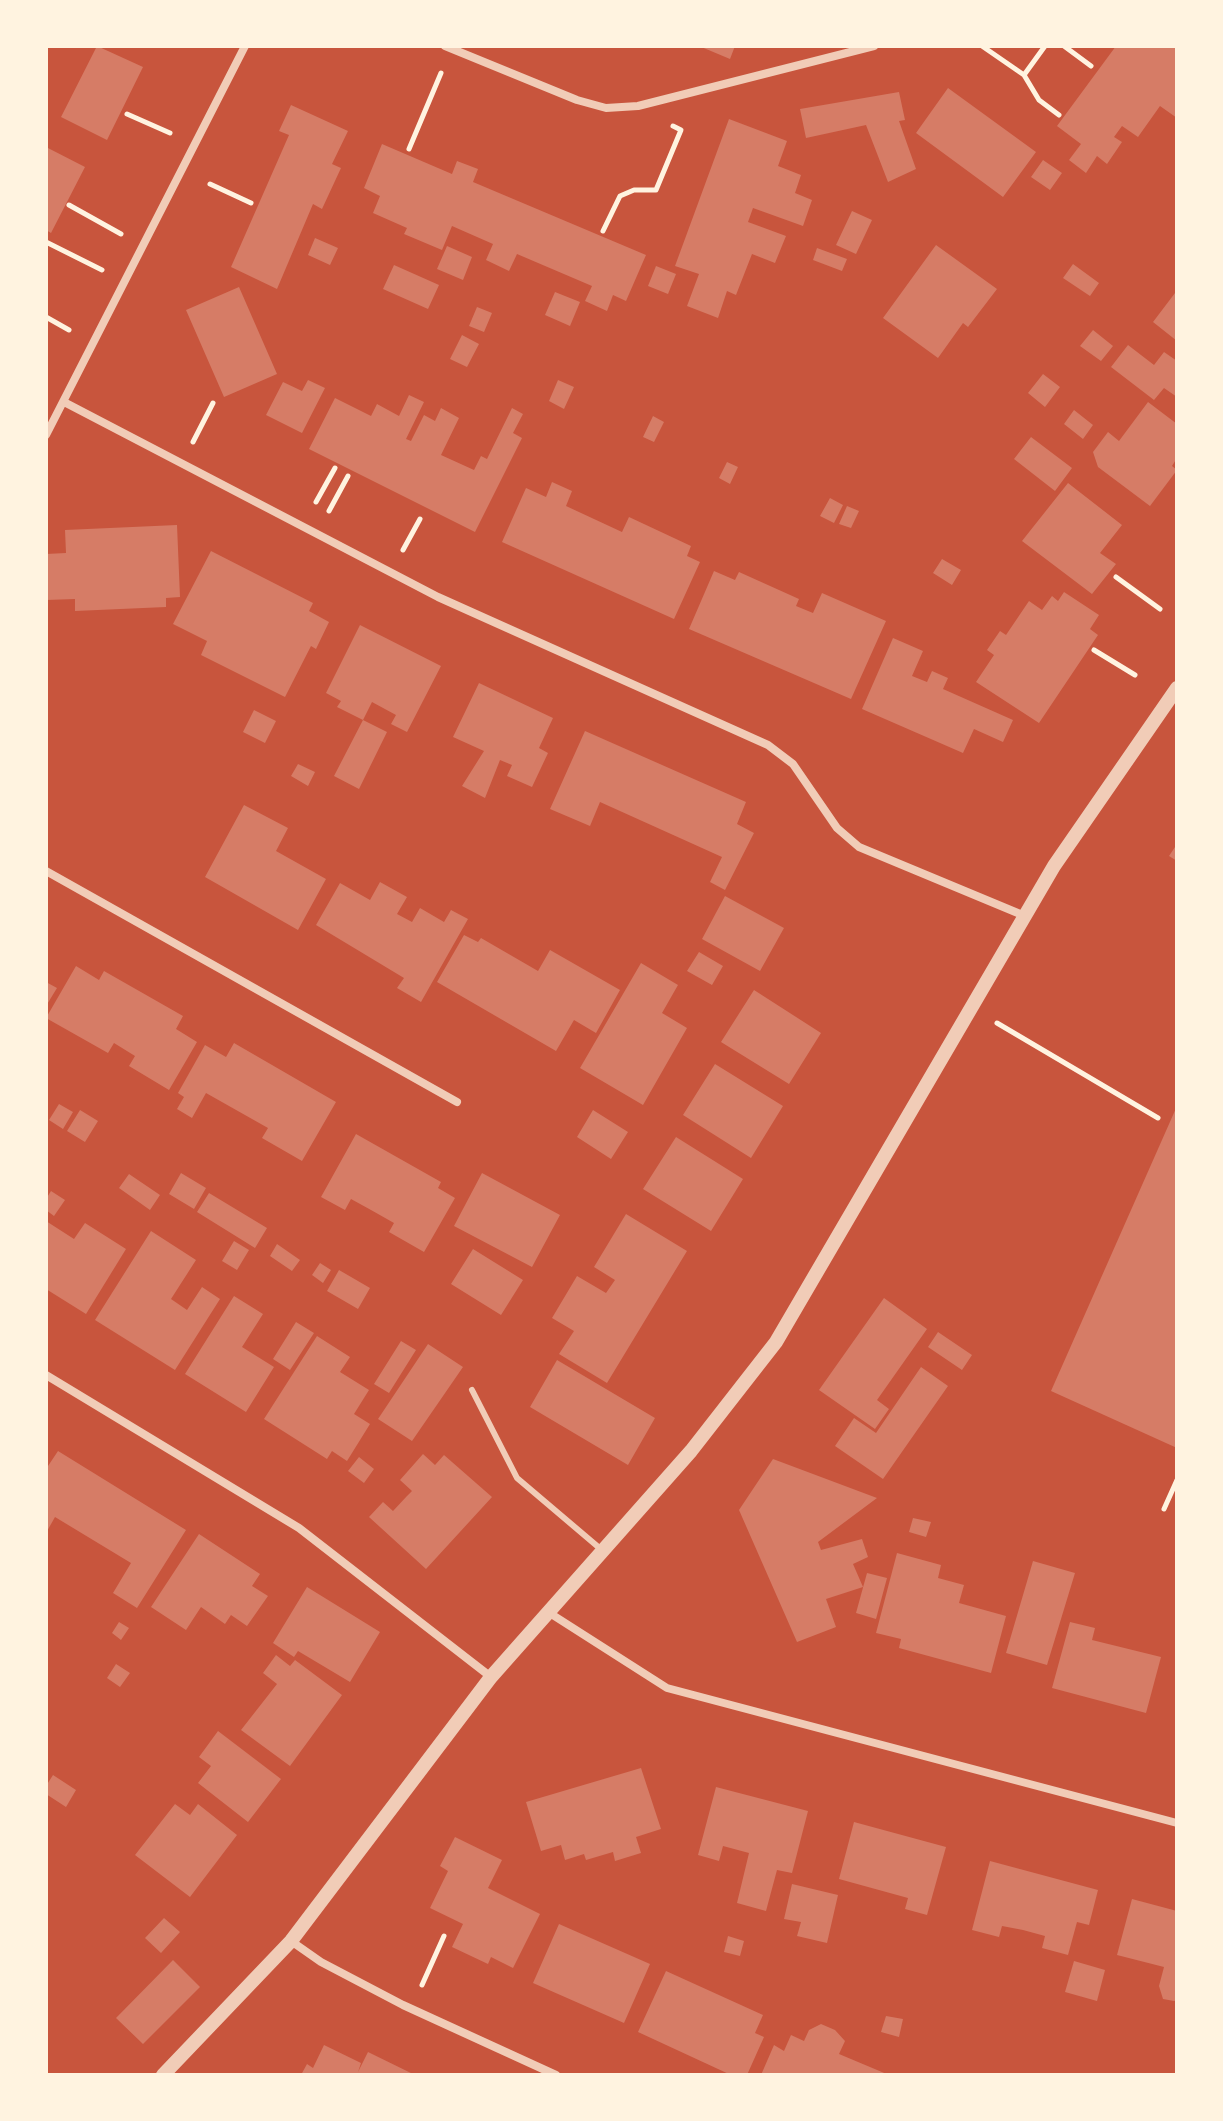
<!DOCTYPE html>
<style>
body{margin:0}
#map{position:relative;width:1223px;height:2121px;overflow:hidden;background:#c8553d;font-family:"Roboto Condensed",sans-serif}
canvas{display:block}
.frame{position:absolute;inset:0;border:48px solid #fff3e0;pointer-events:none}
</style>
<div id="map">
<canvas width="1223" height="2121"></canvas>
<div class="frame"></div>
</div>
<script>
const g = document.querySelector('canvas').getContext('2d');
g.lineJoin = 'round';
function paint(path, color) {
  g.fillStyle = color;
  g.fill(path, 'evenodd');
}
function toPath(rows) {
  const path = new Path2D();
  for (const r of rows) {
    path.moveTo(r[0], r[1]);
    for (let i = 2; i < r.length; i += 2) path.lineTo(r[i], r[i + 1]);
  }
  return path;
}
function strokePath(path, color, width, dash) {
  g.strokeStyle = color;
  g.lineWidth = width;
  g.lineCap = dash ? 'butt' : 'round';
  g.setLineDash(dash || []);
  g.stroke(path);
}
const building = toPath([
 [97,46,143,67,107,140,61,117],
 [699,46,735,46,730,59],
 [1116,46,1177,46,1177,118,1160,106,1138,137,1122,126,1114,137,1122,142,1107,164,1097,156,1086,173,1069,160,1081,144,1057,126],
 [948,88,1036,152,1003,197,916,133],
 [899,92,905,120,899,121,916,169,888,182,866,125,806,138,800,109],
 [291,105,348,131,332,164,341,168,322,209,313,204,277,289,231,267,289,135,279,131],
 [729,119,787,141,778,166,801,175,795,193,812,200,803,226,753,208,748,222,786,236,775,263,752,254,736,295,727,291,718,318,687,306,699,274,675,266],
 [382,144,452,174,457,161,478,169,473,182,646,255,626,301,613,295,607,311,585,301,592,286,517,254,509,271,486,260,493,244,452,226,442,250,404,234,407,228,373,213,380,196,364,188],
 [46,147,85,167,51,233,46,230],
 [1043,160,1062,173,1050,190,1031,177],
 [852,211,872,220,856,254,836,245],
 [315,238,338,248,330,265,308,255],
 [936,245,997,289,968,327,963,323,938,358,883,318],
 [447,246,472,257,463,280,437,269],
 [817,248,847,259,842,271,813,260],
 [1073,264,1099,283,1090,296,1063,278],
 [394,265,439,285,428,309,383,289],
 [656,266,676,274,668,294,648,286],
 [239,287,277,374,224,397,186,310],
 [555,292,580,302,570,326,545,315],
 [1175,293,1177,295,1177,341,1153,322],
 [477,307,492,313,484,332,469,326],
 [1093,330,1113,346,1101,361,1080,346],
 [462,335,479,344,467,367,450,359],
 [1128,345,1154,365,1164,352,1177,361,1177,397,1164,388,1154,400,1111,367],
 [1043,374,1060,387,1045,407,1028,393],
 [308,380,325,388,302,433,266,415,283,382,302,391],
 [558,380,574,387,564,409,549,401],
 [409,395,424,402,406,439,411,441,424,415,435,421,441,408,459,418,441,455,474,470,481,456,487,459,512,408,523,414,513,433,522,438,475,532,309,449,335,398,371,416,377,404,399,416],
 [1148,402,1177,424,1177,458,1172,466,1177,470,1150,506,1098,467,1093,452,1108,432,1119,441],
 [1074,410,1093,425,1083,439,1064,424],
 [653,416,664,422,654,442,643,437],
 [1031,437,1072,468,1055,491,1014,459],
 [727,462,738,467,730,484,719,478],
 [552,482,572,491,566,506,622,532,629,517,691,546,687,556,700,562,674,619,502,542,526,488,546,497],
 [1068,483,1122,525,1100,553,1116,564,1092,594,1022,541],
 [830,498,843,505,834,523,820,516],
 [847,506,859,511,851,528,839,524],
 [177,525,180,597,166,598,166,607,75,611,75,599,46,600,46,554,66,553,65,530],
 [211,551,313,603,309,611,329,622,316,649,311,646,285,697,201,655,207,641,173,624],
 [942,559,961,570,952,585,933,573],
 [714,571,735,580,739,572,799,599,796,606,813,613,822,593,886,621,851,699,689,629],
 [1064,592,1099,615,1090,629,1098,635,1039,723,976,682,994,655,987,650,1000,631,1006,635,1029,601,1042,610,1052,596,1058,601],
 [360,625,441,666,407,732,391,724,396,715,372,702,363,720,337,707,341,701,326,693],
 [893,638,923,651,912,676,927,682,932,671,948,678,943,689,1013,720,1003,742,974,729,963,753,862,709],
 [479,683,553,718,539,748,548,753,532,787,507,776,512,765,500,760,485,798,462,786,484,751,453,737],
 [254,710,276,721,265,743,243,732],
 [363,720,387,732,359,789,334,776],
 [585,731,746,802,737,824,754,833,725,890,710,882,722,857,600,802,590,826,550,809],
 [298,764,315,772,308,786,291,776],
 [244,805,288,828,276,851,326,879,298,930,205,877],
 [1177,844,1177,861,1169,856],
 [380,882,407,897,397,914,412,922,420,908,444,922,451,910,468,919,421,1002,397,988,404,978,316,925,340,883,370,900],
 [725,896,784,928,760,971,702,939],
 [464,935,478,942,481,938,538,971,550,950,620,990,596,1033,574,1020,556,1051,437,982],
 [699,952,723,966,712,985,687,971],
 [641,963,678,985,662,1013,687,1028,643,1105,580,1068],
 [76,966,99,980,104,971,183,1016,176,1029,197,1042,169,1090,129,1066,135,1056,114,1043,108,1053,46,1018],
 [46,982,57,988,46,1006],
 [754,990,821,1033,789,1084,721,1042],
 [234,1043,336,1102,302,1161,262,1138,268,1128,206,1093,192,1118,177,1109,184,1097,178,1093,205,1045,226,1057],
 [715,1064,783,1106,751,1158,683,1115],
 [59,1104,73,1112,63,1129,49,1120],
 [1177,1106,1177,1448,1051,1391],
 [80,1110,98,1121,85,1142,67,1131],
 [593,1110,628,1132,611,1159,577,1137],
 [356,1134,441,1182,438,1188,455,1198,424,1252,389,1232,394,1223,371,1210,351,1199,345,1210,321,1197],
 [676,1137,743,1179,711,1231,643,1189],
 [181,1173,206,1188,194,1209,169,1194],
 [482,1173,560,1215,532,1267,454,1226],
 [129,1174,160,1195,150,1210,119,1188],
 [51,1191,65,1200,54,1216,46,1210,46,1199],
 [209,1193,267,1228,255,1248,197,1212],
 [626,1214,687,1251,607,1383,559,1354,574,1331,552,1318,577,1276,606,1293,615,1280,594,1267],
 [46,1221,74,1239,85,1223,126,1249,86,1314,46,1289],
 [151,1231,196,1260,171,1299,187,1310,202,1287,220,1299,175,1370,95,1320],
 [234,1241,249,1250,237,1270,222,1261],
 [277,1244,300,1260,292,1271,270,1256],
 [473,1249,523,1280,501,1315,451,1284],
 [320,1263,331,1270,323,1283,312,1275],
 [339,1270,370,1288,358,1309,327,1291],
 [234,1296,263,1314,242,1347,274,1367,246,1412,185,1374],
 [884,1298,927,1329,877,1400,889,1409,875,1429,819,1390],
 [296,1322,314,1333,290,1370,273,1359],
 [938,1332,972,1355,962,1370,928,1347],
 [317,1336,350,1357,340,1372,369,1390,354,1414,370,1424,347,1461,332,1451,327,1459,264,1419],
 [401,1341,416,1350,389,1393,374,1384],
 [428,1344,463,1367,412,1441,378,1419],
 [557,1360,655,1418,628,1465,530,1407],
 [921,1367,948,1386,883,1479,835,1446,854,1418,876,1433],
 [58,1451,186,1530,137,1608,113,1593,131,1563,55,1517,46,1533,46,1469],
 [423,1454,435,1465,444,1455,492,1497,426,1569,369,1517,383,1502,393,1511,407,1496,412,1491,400,1480],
 [359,1457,374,1469,364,1483,348,1471],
 [773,1459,877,1498,818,1542,821,1550,862,1539,868,1557,853,1564,863,1587,826,1599,836,1627,797,1642,739,1510],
 [913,1518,931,1522,926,1537,909,1532],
 [199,1534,260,1574,252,1586,268,1596,247,1626,231,1615,225,1624,201,1607,186,1630,151,1607],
 [897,1553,941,1565,938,1578,964,1585,959,1603,1006,1616,991,1673,899,1648,901,1639,876,1633],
 [1033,1561,1075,1573,1047,1665,1006,1653],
 [867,1573,887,1578,876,1619,856,1613],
 [307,1587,380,1632,350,1682,298,1651,294,1657,273,1643],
 [119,1622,129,1628,121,1640,112,1633],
 [1070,1622,1095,1628,1092,1640,1161,1657,1146,1713,1052,1688],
 [276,1655,290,1666,295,1660,342,1695,290,1766,241,1730,277,1684,263,1673],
 [116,1664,130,1673,120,1687,107,1678],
 [218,1731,281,1779,248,1822,198,1783,211,1766,199,1757],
 [641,1768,661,1829,636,1837,641,1853,615,1861,613,1852,586,1860,584,1854,565,1860,561,1845,541,1851,526,1802],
 [53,1775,76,1790,66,1807,46,1794,46,1786],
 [716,1787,808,1811,792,1873,777,1870,766,1911,737,1903,749,1853,723,1846,719,1861,698,1855],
 [175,1804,190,1815,198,1804,237,1835,190,1897,135,1855],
 [854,1822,946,1847,927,1915,905,1909,908,1898,839,1879],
 [455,1837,502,1860,488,1888,540,1914,513,1968,491,1957,488,1964,452,1947,463,1924,430,1908,448,1871,440,1866],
 [990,1861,1098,1890,1089,1925,1077,1922,1068,1955,1042,1948,1045,1936,1023,1930,1002,1926,999,1937,972,1930],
 [792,1884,838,1895,827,1943,797,1936,801,1922,784,1919],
 [1132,1899,1177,1911,1177,2000,1174,2001,1163,1999,1159,1986,1164,1967,1117,1955],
 [164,1918,180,1932,161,1953,145,1938],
 [559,1924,650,1964,624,2023,533,1983],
 [728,1936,744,1941,740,1956,724,1952],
 [173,1960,200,1987,143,2044,116,2018],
 [1074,1961,1105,1970,1097,2001,1065,1992],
 [666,1971,763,2015,755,2033,764,2037,747,2075,731,2075,638,2032],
 [886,2016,903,2019,899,2037,881,2032],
 [821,2024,835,2030,845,2041,839,2054,889,2075,761,2075,774,2045,784,2051,791,2035,804,2041,809,2030],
 [324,2045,361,2063,358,2072,368,2052,415,2075,301,2075,307,2064,313,2068]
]);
const path = toPath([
 [982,46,1024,75,1045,46],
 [1064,46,1091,66],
 [1024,75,1039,100,1059,115],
 [127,114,170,133],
 [409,149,441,73],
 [210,184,251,203],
 [69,205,121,234],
 [603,231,620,196,634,190,656,190,681,130,673,126],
 [46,242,102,270],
 [46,317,69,330],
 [193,442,213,403],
 [316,502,335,468],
 [329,511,348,476],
 [403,550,420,519],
 [1116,577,1160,609],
 [1094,650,1135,675],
 [997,1023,1158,1118],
 [1164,1509,1177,1480],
 [422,1985,444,1936]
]);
const service = toPath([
 [472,1390,517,1478,603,1551]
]);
const minor = toPath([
 [445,46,577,100,606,108,638,106,874,46],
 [64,402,438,597,768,745,793,764,837,828,859,847,1025,916],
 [46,435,245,46],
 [46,871,457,1102],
 [46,1375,299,1528,491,1677],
 [548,1612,667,1688,1177,1823],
 [291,1941,321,1962,403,2005,556,2075]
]);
const tertiary = toPath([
 [163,2075,291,1941,491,1677,691,1451,776,1342,1054,866,1177,688]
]);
paint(building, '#d67c66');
strokePath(path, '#fff3e0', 5);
strokePath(service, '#f1ccb7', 6);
strokePath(minor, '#f1ccb7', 8);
strokePath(tertiary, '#f1ccb7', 14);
</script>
